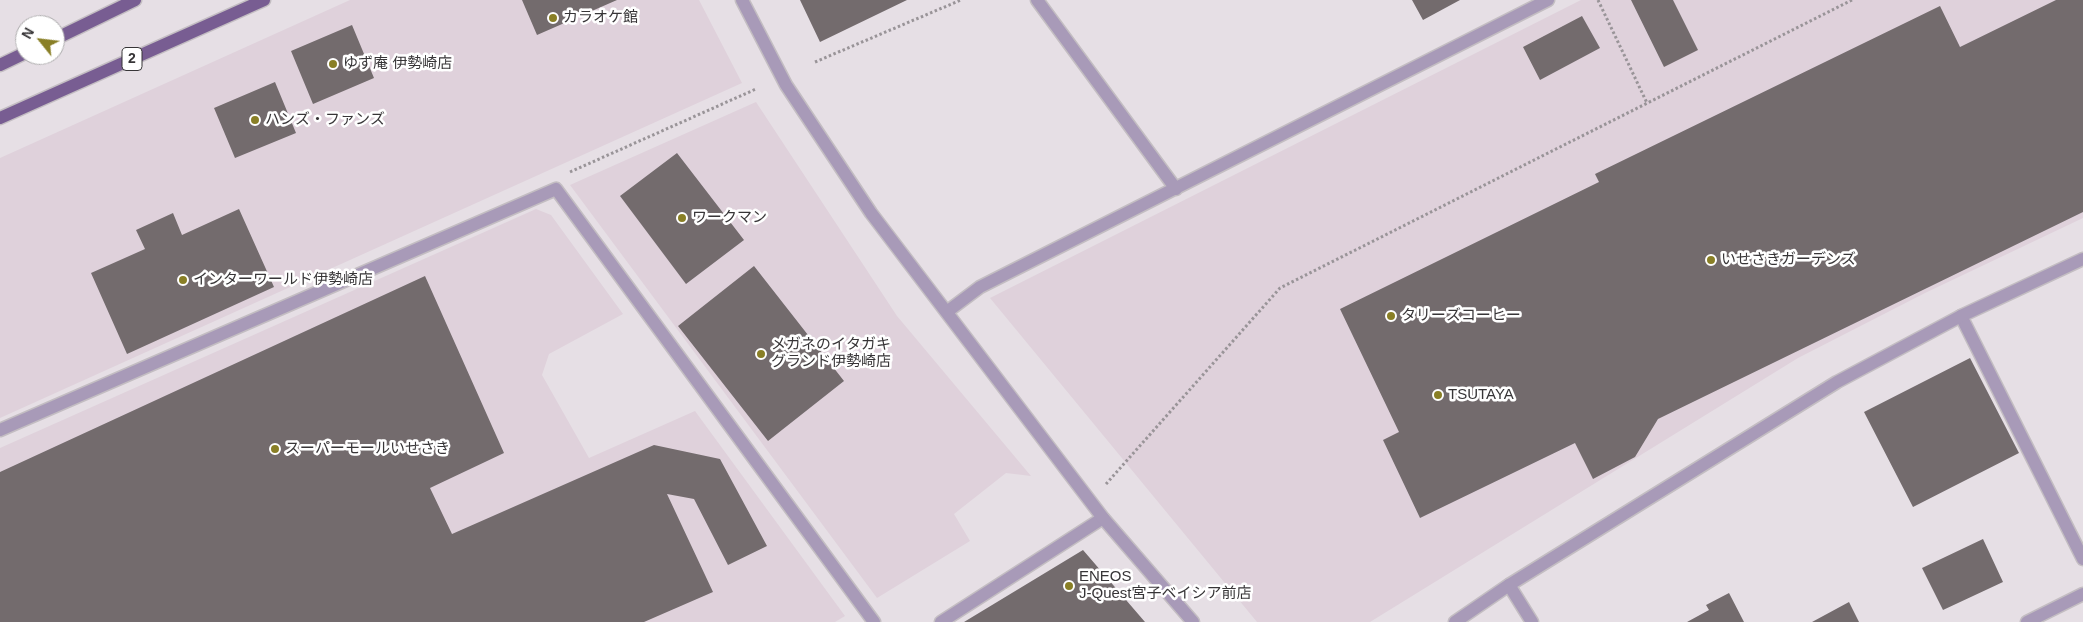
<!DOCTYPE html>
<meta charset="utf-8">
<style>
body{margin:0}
#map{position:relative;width:2083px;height:622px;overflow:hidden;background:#e6dfe5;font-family:Arial,sans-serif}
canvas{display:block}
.north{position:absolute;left:15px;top:15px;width:50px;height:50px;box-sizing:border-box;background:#fff;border:1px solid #afaeaf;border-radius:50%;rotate:299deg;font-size:14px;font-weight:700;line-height:20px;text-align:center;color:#373537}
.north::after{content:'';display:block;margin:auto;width:18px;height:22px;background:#897f26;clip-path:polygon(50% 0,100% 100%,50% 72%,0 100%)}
</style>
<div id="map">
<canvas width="2083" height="622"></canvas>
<div class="north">N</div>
</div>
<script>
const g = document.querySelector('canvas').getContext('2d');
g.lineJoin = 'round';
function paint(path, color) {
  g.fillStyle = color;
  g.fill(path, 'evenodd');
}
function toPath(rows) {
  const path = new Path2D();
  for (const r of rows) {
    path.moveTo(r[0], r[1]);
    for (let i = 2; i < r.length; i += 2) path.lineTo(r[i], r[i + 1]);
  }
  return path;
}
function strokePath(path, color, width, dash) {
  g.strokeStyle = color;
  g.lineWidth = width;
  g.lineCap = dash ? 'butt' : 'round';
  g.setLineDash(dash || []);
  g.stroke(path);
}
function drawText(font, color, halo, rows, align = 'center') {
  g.font = font + ' Arial,"Noto Sans JP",sans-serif';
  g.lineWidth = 5;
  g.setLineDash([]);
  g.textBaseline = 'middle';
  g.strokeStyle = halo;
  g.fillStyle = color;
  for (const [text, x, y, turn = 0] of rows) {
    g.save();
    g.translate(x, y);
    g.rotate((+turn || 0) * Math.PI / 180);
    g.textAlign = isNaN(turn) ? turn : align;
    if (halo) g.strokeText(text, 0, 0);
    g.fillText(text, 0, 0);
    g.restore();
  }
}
const built = toPath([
 [350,0,699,0,742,83,0,418,0,158],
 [1581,0,2083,0,2083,218,1925,293,1798,358,1370,622,1257,622,990,298],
 [756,102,897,316,1031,476,1006,473,954,514,970,541,877,598,570,185],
 [536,209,551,215,623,314,549,354,542,375,589,458,695,411,845,616,835,622,0,622,0,448]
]);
const building = toPath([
 [522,0,617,0,537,35],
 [800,0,907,0,820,42],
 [1412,0,1460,0,1423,20],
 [1631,0,1673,0,1698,50,1664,67],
 [2056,0,2083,0,2083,212,1658,419,1635,457,1593,479,1575,443,1420,518,1383,440,1399,432,1340,309,1599,182,1595,174,1940,6,1960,47],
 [1582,16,1600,48,1540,80,1523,47],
 [352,25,374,78,313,104,291,51],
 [275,82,296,133,235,158,214,108],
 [677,153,744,240,686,284,620,196],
 [239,209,274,287,127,354,91,273,145,249,136,230,173,213,182,235],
 [754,266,844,381,768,441,678,326],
 [425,276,504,453,430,488,452,534,654,445,720,459,767,546,728,565,694,499,667,494,713,592,644,622,0,622,0,472],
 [1970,358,2019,453,1913,507,1864,412],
 [1983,539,2003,582,1943,610,1922,568],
 [1083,550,1145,622,964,622],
 [1729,593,1744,622,1687,622,1709,610,1706,605],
 [1849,602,1859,622,1812,622]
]);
const path = toPath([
 [1598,0,1647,103],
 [815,62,961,0],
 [570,172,756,89],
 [1106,484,1280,288,1852,0]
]);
const minor = toPath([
 [1037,0,1176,189],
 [948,311,980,287,1548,0],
 [1961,316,2083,559],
 [0,430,556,189,874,622],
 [1509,585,1532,622],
 [941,622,1103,518],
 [2027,622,2083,594]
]);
const tertiary = toPath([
 [742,0,786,85,871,213,1103,518,1193,622],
 [1455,622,1509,585,1837,382,1961,316,2083,259]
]);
const primary = toPath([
 [55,39,135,0],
 [0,65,25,53],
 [0,118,264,0]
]);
const markers = [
 [553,18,5,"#897f26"],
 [333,64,5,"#897f26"],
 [255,120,5,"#897f26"],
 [682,218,5,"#897f26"],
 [1711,260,5,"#897f26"],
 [183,280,5,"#897f26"],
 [1391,316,5,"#897f26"],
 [761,354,5,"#897f26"],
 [1438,395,5,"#897f26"],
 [275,449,5,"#897f26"],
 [1069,586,5,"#897f26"]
];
const shields = [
 [132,59,20]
];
const shieldNames = [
 ["2",132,59]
];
const poiNames = [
 ["カラオケ館",563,18],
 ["ゆず庵 伊勢崎店",343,64],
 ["ハンズ・ファンズ",265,120],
 ["ワークマン",692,218],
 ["いせさきガーデンズ",1721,260],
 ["インターワールド伊勢崎店",193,280],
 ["タリーズコーヒー",1401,316],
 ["メガネのイタガキ",771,345],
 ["グランド伊勢崎店",771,362],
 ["TSUTAYA",1448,395],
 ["スーパーモールいせさき",285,449],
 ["ENEOS",1079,577],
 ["J-Quest宮子ベイシア前店",1079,594]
];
paint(built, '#dfd1db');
paint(building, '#736b6d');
strokePath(minor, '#c3bdc2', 15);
strokePath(tertiary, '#c3bdc2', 15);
strokePath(primary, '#c3bdc2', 15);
strokePath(path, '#999498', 3, [2.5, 2.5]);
strokePath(minor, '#a89ab8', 12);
strokePath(tertiary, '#a89ab8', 12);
strokePath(primary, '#785d92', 12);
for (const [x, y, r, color] of markers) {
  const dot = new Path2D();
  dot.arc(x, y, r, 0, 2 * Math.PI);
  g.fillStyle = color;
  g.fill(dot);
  strokePath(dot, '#fff', 2);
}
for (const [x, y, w] of shields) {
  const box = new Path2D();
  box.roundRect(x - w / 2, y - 11.5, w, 23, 4);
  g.fillStyle = '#fff';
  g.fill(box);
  strokePath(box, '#373537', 1);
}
drawText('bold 14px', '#373537', null, shieldNames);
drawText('15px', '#373537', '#fff', poiNames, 'left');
</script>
